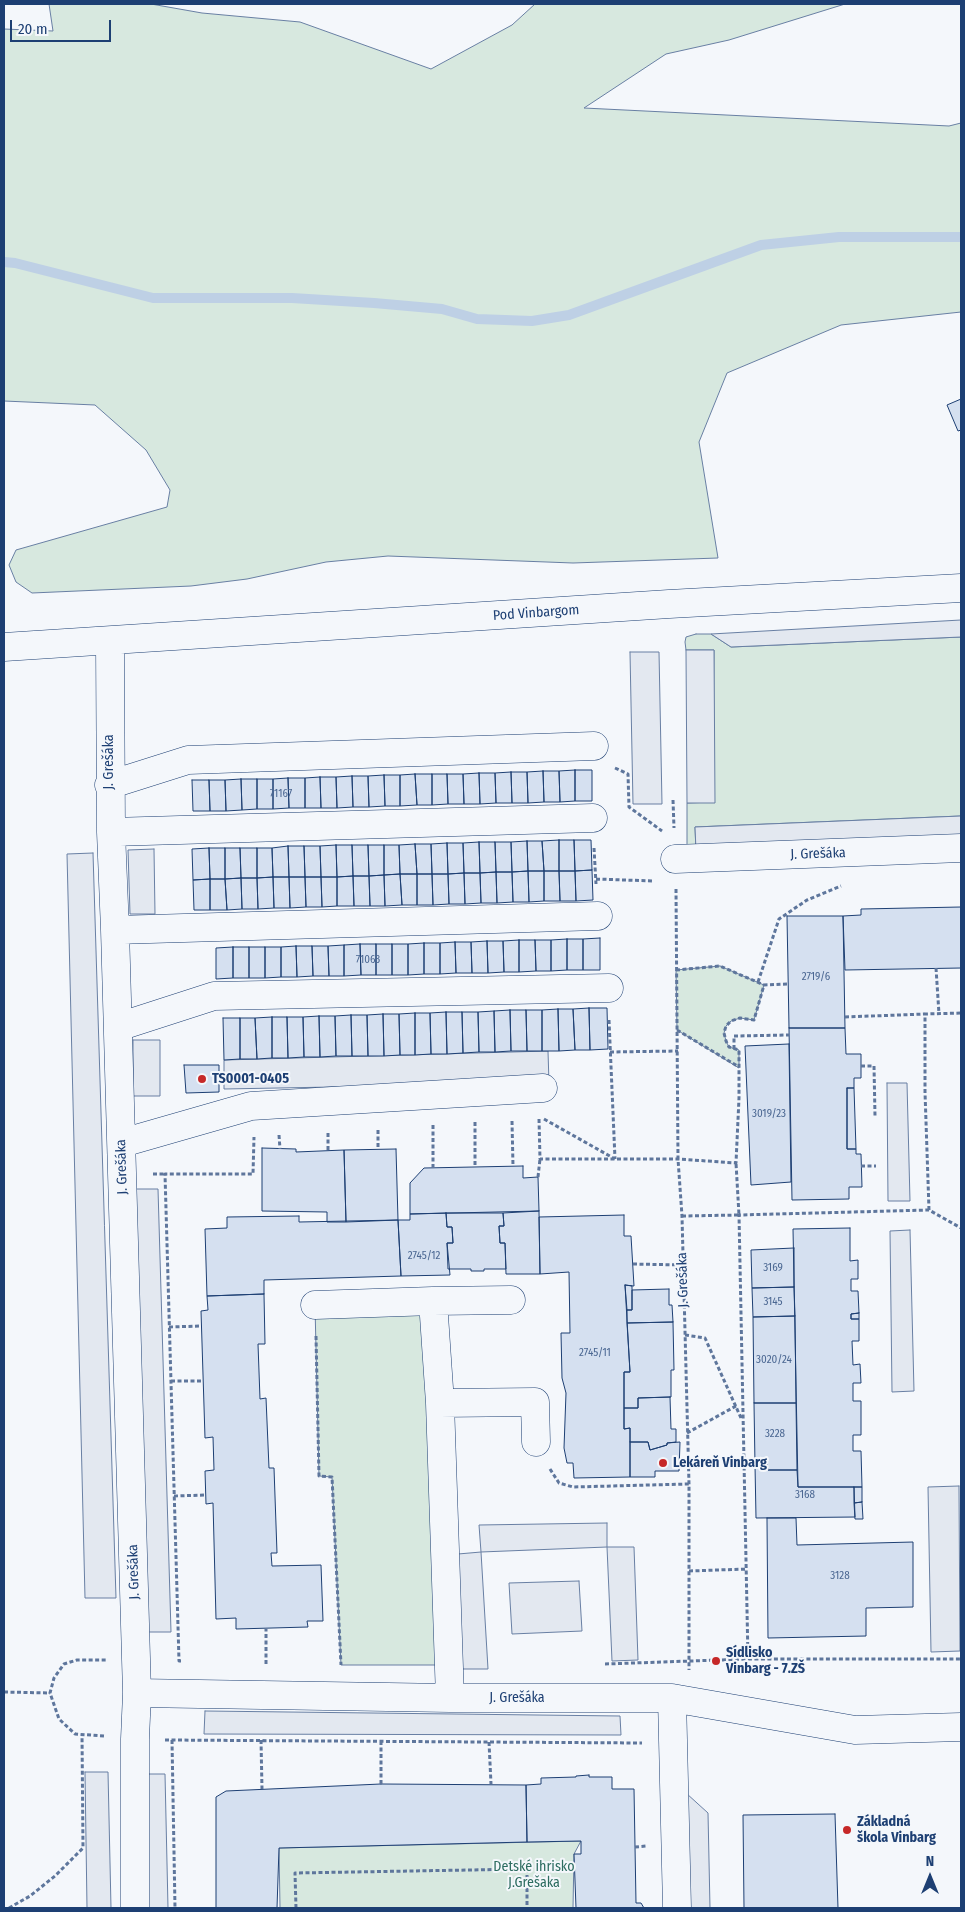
<!DOCTYPE html>
<meta charset="utf-8">
<style>
body{margin:0}
#map{position:relative;width:965px;height:1912px;overflow:hidden;background:#f4f7fb;font-family:"Fira Sans Condensed",sans-serif}
canvas{display:block}
.frame{position:absolute;inset:0;border:5px solid #1d3f73;pointer-events:none}
.north{position:absolute;left:905px;top:1852px;width:50px;height:50px;-webkit-text-stroke:4px #f4f7fb;paint-order:stroke;rotate:0deg;font-size:14px;font-weight:700;line-height:20px;text-align:center;color:#1d3f73}
.north::after{content:'';display:block;margin:auto;width:18px;height:22px;background:#1d3f73;clip-path:polygon(50% 0,100% 100%,50% 72%,0 100%)}
.scale{position:absolute;left:10px;top:20px;width:101px;height:22px;box-sizing:border-box;border:2px solid #1d3f73;border-top:0;padding-left:6px;font-size:15px;line-height:18px;white-space:nowrap;color:#1d3f73;-webkit-text-stroke:4px #f4f7fb;paint-order:stroke}
</style>
<div id="map">
<canvas width="965" height="1912"></canvas>
<div class="frame"></div>
<div class="north">N</div>
<div class="scale">20 m</div>
</div>
<script>
const g = document.querySelector('canvas').getContext('2d');
g.lineJoin = 'round';
function paint(path, color) {
  g.fillStyle = color;
  g.fill(path, 'evenodd');
}
function toPath(rows) {
  const path = new Path2D();
  for (const r of rows) {
    path.moveTo(r[0], r[1]);
    for (let i = 2; i < r.length; i += 2) path.lineTo(r[i], r[i + 1]);
  }
  return path;
}
function strokePath(path, color, width, dash) {
  g.strokeStyle = color;
  g.lineWidth = width;
  g.lineCap = dash ? 'butt' : 'round';
  g.setLineDash(dash || []);
  g.stroke(path);
}
function drawText(font, color, halo, rows, align = 'center') {
  g.font = font + ' "Fira Sans Condensed",sans-serif';
  g.lineWidth = 4;
  g.setLineDash([]);
  g.textBaseline = 'middle';
  g.strokeStyle = halo;
  g.fillStyle = color;
  for (const [text, x, y, turn = 0] of rows) {
    g.save();
    g.translate(x, y);
    g.rotate((+turn || 0) * Math.PI / 180);
    g.textAlign = isNaN(turn) ? turn : align;
    if (halo) g.strokeText(text, 0, 0);
    g.fillText(text, 0, 0);
    g.restore();
  }
}
const green = toPath([
 [49,4,151,4,202,13,300,22,431,69,512,25,535,4,845,4,729,40,666,54,584,108,949,126,961,123,961,312,841,325,727,373,699,442,718,558,573,563,388,556,326,562,247,579,191,586,32,593,16,582,9,565,16,550,167,507,170,490,146,450,95,405,4,401,4,29,53,31,49,4],
 [696,634,711,634,731,647,961,637,961,816,695,827,696,851,687,851,687,803,713,802,714,650,686,650,685,642,686,637,696,634],
 [720,966,764,985,754,1020,740,1018,731,1021,726,1026,724,1033,726,1041,729,1047,739,1050,739,1068,677,1030,676,970,720,966],
 [433,1301,450,1665,341,1665,332,1477,319,1476,315,1306,433,1301],
 [581,1841,574,1854,573,1908,280,1908,279,1848,581,1841]
]);
const parking = toPath([
 [961,620,961,637,731,647,711,634,961,620],
 [686,650,714,650,715,803,687,803,686,650],
 [630,652,659,652,662,804,633,804,630,652],
 [961,816,961,839,696,851,695,827,961,816],
 [154,849,155,914,130,914,128,850,154,849],
 [93,853,116,1598,85,1598,67,854,93,853],
 [133,1040,160,1040,160,1096,133,1096,133,1040],
 [548,1051,549,1083,224,1089,224,1060,548,1051],
 [887,1083,907,1083,910,1201,888,1201,887,1083],
 [134,1189,158,1189,171,1632,148,1632,134,1189],
 [910,1230,914,1391,892,1392,890,1231,910,1230],
 [959,1486,960,1651,931,1652,928,1487,959,1486],
 [607,1523,607,1547,634,1547,638,1660,612,1661,607,1547,481,1552,488,1669,462,1669,458,1554,481,1552,479,1525,607,1523],
 [579,1581,582,1631,512,1634,509,1583,579,1581],
 [205,1711,620,1716,621,1735,204,1734,205,1711],
 [85,1772,108,1772,111,1908,87,1908,85,1772],
 [141,1774,165,1774,168,1908,145,1908,141,1774],
 [686,1793,708,1813,710,1908,687,1908,686,1793]
]);
const stream = toPath([
 [4,262,15,263,153,298,292,298,374,303,442,309,477,319,532,321,569,315,761,245,839,237,961,237]
]);
const building = toPath([
 [961,399,961,430,958,431,947,405,961,399],
 [575,770,575,801,560,802,559,771,575,770],
 [575,770,592,770,592,801,575,801,575,770],
 [543,771,559,771,560,802,544,802,543,771],
 [543,771,544,802,528,803,527,772,543,771],
 [511,772,527,772,528,803,512,803,511,772],
 [511,772,512,803,496,803,495,773,511,772],
 [479,773,480,804,464,804,463,774,479,773],
 [479,773,495,773,496,803,480,804,479,773],
 [415,774,432,774,432,805,417,805,415,774],
 [415,774,417,805,400,806,400,775,415,774],
 [432,774,447,774,448,804,432,805,432,774],
 [447,774,463,774,464,804,448,804,447,774],
 [384,775,400,775,400,806,385,806,384,775],
 [384,775,385,806,369,807,368,776,384,775],
 [352,776,368,776,369,807,353,807,352,776],
 [352,776,353,807,337,808,336,777,352,776],
 [320,777,336,777,337,808,321,808,320,777],
 [320,777,321,808,305,808,305,778,320,777],
 [288,778,289,808,273,809,273,779,288,778],
 [288,778,305,778,305,808,289,808,288,778],
 [241,779,242,810,226,811,225,780,241,779],
 [241,779,257,779,257,809,242,810,241,779],
 [257,779,273,779,273,809,257,809,257,779],
 [192,780,209,780,210,811,193,811,192,780],
 [209,780,225,780,226,811,210,811,209,780],
 [559,840,559,871,544,871,542,841,559,840],
 [559,840,574,840,575,871,559,871,559,840],
 [574,840,591,840,592,870,575,871,574,840],
 [527,841,542,841,544,871,528,871,527,841],
 [527,841,528,871,512,872,511,842,527,841],
 [479,842,495,842,496,872,480,873,479,842],
 [479,842,480,873,464,873,463,843,479,842],
 [495,842,511,842,512,872,496,872,495,842],
 [447,843,448,874,432,874,431,844,447,843],
 [447,843,463,843,464,873,448,874,447,843],
 [415,844,417,874,400,874,399,845,415,844],
 [415,844,431,844,432,874,417,874,415,844],
 [336,845,337,877,321,877,320,846,336,845],
 [336,845,352,845,353,876,337,877,336,845],
 [352,845,368,845,369,876,353,876,352,845],
 [368,845,384,845,384,875,369,876,368,845],
 [384,845,399,845,400,874,384,875,384,845],
 [288,846,304,846,305,877,289,877,288,846],
 [288,846,289,877,273,877,272,848,288,846],
 [304,846,320,846,321,877,305,877,304,846],
 [209,848,210,879,193,880,192,849,209,848],
 [209,848,225,848,225,879,210,879,209,848],
 [225,848,240,848,241,878,225,879,225,848],
 [240,848,257,848,257,878,241,878,240,848],
 [257,848,272,848,273,877,257,878,257,848],
 [592,870,593,900,576,901,575,871,592,870],
 [528,871,544,871,544,901,529,902,528,871],
 [528,871,529,902,513,902,512,872,528,871],
 [544,871,559,871,560,901,544,901,544,871],
 [559,871,575,871,576,901,560,901,559,871],
 [496,872,497,903,481,903,480,873,496,872],
 [496,872,512,872,513,902,497,903,496,872],
 [464,873,480,873,481,903,465,904,464,873],
 [464,873,465,904,449,904,448,874,464,873],
 [400,874,402,905,385,906,384,875,400,874],
 [400,874,417,874,417,905,402,905,400,874],
 [417,874,432,874,433,905,417,905,417,874],
 [432,874,448,874,449,904,433,905,432,874],
 [384,875,385,906,370,906,369,876,384,875],
 [353,876,354,906,337,906,337,877,353,876],
 [353,876,369,876,370,906,354,906,353,876],
 [273,877,274,908,258,909,257,878,273,877],
 [273,877,289,877,290,908,274,908,273,877],
 [289,877,305,877,306,907,290,908,289,877],
 [305,877,321,877,322,907,306,907,305,877],
 [321,877,337,877,337,906,322,907,321,877],
 [241,878,242,909,227,910,225,879,241,878],
 [241,878,257,878,258,909,242,909,241,878],
 [210,879,225,879,227,910,210,910,210,879],
 [210,879,210,910,194,910,193,880,210,879],
 [961,907,961,968,845,970,843,916,861,915,861,909,961,907],
 [787,916,843,916,845,1028,789,1028,787,916],
 [600,938,600,970,583,970,583,939,600,938],
 [567,939,567,970,551,971,551,940,567,939],
 [567,939,583,939,583,970,567,970,567,939],
 [519,940,519,972,504,972,503,941,519,940],
 [519,940,535,940,536,971,519,972,519,940],
 [535,940,551,940,551,971,536,971,535,940],
 [487,941,488,973,472,973,471,942,487,941],
 [487,941,503,941,504,972,488,973,487,941],
 [455,942,456,973,440,974,440,943,455,942],
 [455,942,471,942,472,973,456,973,455,942],
 [424,943,424,974,408,975,408,944,424,943],
 [424,943,440,943,440,974,424,974,424,943],
 [360,944,361,975,344,976,344,945,360,944],
 [360,944,376,944,376,975,361,975,360,944],
 [376,944,392,944,392,975,376,975,376,944],
 [392,944,408,944,408,975,392,975,392,944],
 [344,945,344,976,329,976,328,946,344,945],
 [296,946,297,977,281,977,281,947,296,946],
 [296,946,312,946,313,976,297,977,296,946],
 [312,946,328,946,329,976,313,976,312,946],
 [233,947,233,978,216,979,216,948,233,947],
 [233,947,249,947,249,978,233,978,233,947],
 [249,947,265,947,265,978,249,978,249,947],
 [265,947,281,947,281,977,265,978,265,947],
 [589,1008,590,1050,575,1050,573,1009,589,1008],
 [589,1008,607,1008,608,1049,590,1050,589,1008],
 [558,1009,559,1051,542,1051,542,1010,558,1009],
 [558,1009,573,1009,575,1050,559,1051,558,1009],
 [510,1010,526,1010,527,1051,511,1051,510,1010],
 [510,1010,511,1051,495,1052,494,1011,510,1010],
 [526,1010,542,1010,542,1051,527,1051,526,1010],
 [494,1011,495,1052,479,1052,478,1012,494,1011],
 [446,1012,447,1054,431,1054,430,1013,446,1012],
 [446,1012,462,1012,463,1053,447,1054,446,1012],
 [462,1012,478,1012,479,1052,463,1053,462,1012],
 [415,1013,430,1013,431,1054,415,1055,415,1013],
 [415,1013,415,1055,400,1055,399,1014,415,1013],
 [383,1014,399,1014,400,1055,384,1056,383,1014],
 [383,1014,384,1056,368,1056,367,1015,383,1014],
 [351,1015,367,1015,368,1056,352,1056,351,1015],
 [351,1015,352,1056,336,1056,335,1016,351,1015],
 [319,1016,335,1016,336,1056,320,1057,319,1016],
 [319,1016,320,1057,304,1057,303,1017,319,1016],
 [272,1017,287,1017,288,1058,272,1058,272,1017],
 [272,1017,272,1058,257,1059,255,1018,272,1017],
 [287,1017,303,1017,304,1057,288,1058,287,1017],
 [223,1018,240,1018,240,1059,224,1060,223,1018],
 [240,1018,255,1018,257,1059,240,1059,240,1018],
 [789,1028,845,1028,846,1054,861,1054,861,1078,854,1078,854,1088,847,1088,847,1149,856,1149,856,1154,861,1154,862,1187,849,1187,849,1199,792,1200,789,1028],
 [789,1044,791,1182,751,1185,745,1046,789,1044],
 [184,1065,219,1065,219,1092,186,1093,184,1065],
 [847,1088,854,1088,856,1149,847,1149,847,1088],
 [262,1148,296,1149,296,1152,344,1150,346,1222,327,1222,327,1212,262,1211,262,1148],
 [396,1149,398,1220,346,1222,344,1150,396,1149],
 [523,1166,523,1178,538,1177,539,1211,410,1214,410,1183,424,1168,523,1166],
 [539,1211,540,1274,506,1274,505,1243,500,1243,499,1226,504,1226,503,1213,539,1211],
 [446,1213,447,1227,452,1227,453,1243,447,1243,450,1275,401,1276,398,1220,410,1220,410,1214,446,1213],
 [446,1213,503,1213,504,1226,499,1226,500,1243,505,1243,506,1269,484,1269,484,1271,471,1271,471,1269,448,1269,447,1243,453,1243,452,1227,447,1227,446,1213],
 [624,1215,624,1236,631,1236,634,1286,625,1285,630,1372,624,1372,624,1429,630,1428,630,1477,574,1478,573,1463,567,1463,564,1448,566,1393,562,1378,561,1333,570,1333,569,1272,540,1274,539,1217,624,1215],
 [299,1216,299,1222,398,1220,401,1276,264,1280,264,1294,207,1296,205,1229,227,1228,227,1217,299,1216],
 [850,1228,850,1261,858,1260,858,1279,851,1279,851,1291,858,1291,859,1313,851,1314,851,1319,859,1319,859,1341,852,1341,853,1365,860,1364,861,1383,853,1383,853,1401,861,1401,861,1435,853,1435,853,1451,861,1451,862,1487,798,1487,793,1229,850,1228],
 [794,1248,794,1287,752,1288,751,1250,794,1248],
 [625,1285,632,1286,632,1310,627,1310,625,1285],
 [794,1287,795,1316,753,1317,752,1288,794,1287],
 [669,1289,669,1305,672,1305,673,1322,627,1323,627,1310,632,1310,632,1290,669,1289],
 [264,1294,265,1344,258,1344,260,1399,266,1398,269,1468,274,1468,277,1553,271,1553,272,1566,321,1565,323,1621,307,1621,308,1627,236,1629,236,1618,216,1619,213,1503,206,1504,205,1471,214,1470,213,1437,205,1438,201,1311,208,1310,207,1296,264,1294],
 [859,1313,859,1319,851,1319,851,1314,859,1313],
 [795,1316,796,1403,754,1403,753,1317,795,1316],
 [673,1322,674,1370,671,1370,671,1397,638,1398,638,1408,624,1408,624,1372,630,1372,627,1323,673,1322],
 [670,1397,671,1429,676,1429,676,1442,667,1443,667,1445,650,1450,648,1442,630,1442,630,1428,624,1429,624,1408,638,1408,638,1398,670,1397],
 [754,1403,796,1403,797,1470,768,1470,767,1464,755,1465,754,1403],
 [630,1442,648,1442,650,1450,667,1445,667,1443,680,1442,679,1471,655,1471,655,1477,630,1477,630,1442],
 [767,1464,768,1470,797,1470,798,1487,854,1487,855,1517,756,1518,755,1465,767,1464],
 [854,1487,862,1487,862,1502,854,1503,854,1487],
 [862,1502,863,1519,855,1519,854,1503,862,1502],
 [767,1518,796,1518,797,1545,913,1542,913,1607,866,1608,866,1636,768,1638,767,1518],
 [589,1775,589,1777,612,1777,612,1789,634,1789,636,1903,641,1903,644,1908,576,1908,574,1854,581,1854,581,1841,527,1842,526,1785,541,1784,541,1778,576,1777,576,1776,589,1775],
 [381,1784,526,1785,527,1842,279,1848,277,1908,216,1908,216,1797,226,1791,381,1784],
 [835,1814,838,1908,744,1908,743,1815,835,1814]
]);
const path = toPath([
 [615,768,628,774,629,807,662,831],
 [673,800,674,828],
 [594,848,596,884],
 [596,879,653,881],
 [676,889,678,1159,682,1216,689,1484,689,1670],
 [936,968,939,1014],
 [676,970,720,966,764,985],
 [758,982,779,919,807,900,841,886],
 [845,1017,925,1014],
 [609,1020,615,1159],
 [677,1030,739,1067],
 [734,1049,734,1036,789,1035],
 [610,1052,678,1051],
 [861,1066,874,1066,875,1116],
 [539,1119,540,1159,678,1159,736,1163,739,1098,739,1050,729,1047,726,1041,724,1033,726,1026,731,1021,740,1018,754,1020,764,985,788,984],
 [544,1119,615,1159],
 [512,1121,513,1166],
 [475,1122,475,1167],
 [433,1125,433,1169],
 [378,1130,378,1149],
 [328,1133,328,1152],
 [279,1135,280,1149],
 [861,1166,876,1166],
 [153,1174,165,1174],
 [538,1177,540,1159],
 [929,1210,925,1092,925,1014,961,1013],
 [682,1216,739,1215,736,1163],
 [633,1264,683,1265],
 [169,1327,201,1326],
 [685,1335,705,1338,741,1418],
 [316,1336,319,1476,332,1477,341,1665],
 [171,1381,203,1381],
 [687,1433,736,1406],
 [550,1469,559,1483,573,1487,689,1484],
 [174,1496,206,1495],
 [689,1571,746,1569],
 [748,1659,739,1215,929,1210,961,1228],
 [181,1661,179,1661,165,1174,253,1174,254,1137],
 [266,1664,266,1629],
 [605,1664,748,1659,961,1659],
 [4,1692,50,1693],
 [104,1736,75,1734,59,1719,50,1693,54,1678,64,1664,77,1660,106,1660],
 [165,1740,642,1743],
 [172,1740,175,1908],
 [261,1740,262,1789],
 [381,1741,381,1784],
 [489,1742,491,1784],
 [635,1847,646,1846],
 [9,1908,30,1896,55,1876,83,1848,82,1734],
 [296,1908,295,1873,527,1869,527,1908]
]);
const minor = toPath([
 [110,641,111,832,115,930,137,1693,135,1739,135,1908],
 [4,647,669,604,961,588],
 [109,785,188,760,594,746],
 [111,832,593,818],
 [675,859,961,848],
 [115,930,598,916],
 [118,1027,214,996,609,988],
 [122,1143,251,1106,543,1088],
 [433,1301,511,1300],
 [315,1305,433,1301,440,1403,450,1698],
 [440,1403,535,1402,536,1442],
 [137,1693,450,1698,672,1698,855,1730,961,1727],
 [672,1698,677,1908]
]);
const markers = [
 [202,1079,5,"#c62828"],
 [663,1463,5,"#c62828"],
 [716,1661,5,"#c62828"],
 [847,1830,5,"#c62828"]
];
const numberNames = [
 ["71167",281,794],
 ["71063",368,960],
 ["2719/6",816,977],
 ["3019/23",769,1114],
 ["2745/12",424,1256],
 ["3169",773,1268],
 ["3145",773,1302],
 ["2745/11",595,1353],
 ["3020/24",774,1360],
 ["3228",775,1434],
 ["3168",805,1495],
 ["3128",840,1576]
];
const streetNames = [
 ["Pod Vinbargom",536,613,-4],
 ["J. Grešáka",109,762,-90],
 ["J. Grešáka",818,854,-2],
 ["J. Grešáka",122,1167,-92],
 ["J. Grešáka",683,1280,-92],
 ["J. Grešáka",134,1572,-92],
 ["J. Grešáka",517,1698]
];
const poiNames = [
 ["TS0001-0405",212,1079],
 ["Lekáreň Vinbarg",673,1463],
 ["Sídlisko",726,1653],
 ["Vinbarg - 7.ZŠ",726,1669],
 ["Základná",857,1822],
 ["škola Vinbarg",857,1838]
];
const parkNames = [
 ["Detské ihrisko",534,1867],
 ["J.Grešaka",534,1883]
];
paint(green, '#d7e8df');
strokePath(green, '#687fa3', 1);
paint(parking, '#e3e8f0');
strokePath(parking, '#687fa3', 1);
strokePath(stream, '#bed0e5', 10);
paint(building, '#d5e0f0');
strokePath(building, '#1d3f73', 1);
strokePath(minor, '#1d3f73', 29);
strokePath(path, '#5e769c', 3, [4, 2.5]);
strokePath(minor, '#f4f7fb', 28);
for (const [x, y, r, color] of markers) {
  const dot = new Path2D();
  dot.arc(x, y, r, 0, 2 * Math.PI);
  g.fillStyle = color;
  g.fill(dot);
  strokePath(dot, '#f4f7fb', 2);
}
drawText('11px', '#4b6792', null, numberNames);
drawText('14px', '#1d3f73', '#f4f7fb', streetNames);
drawText('bold 14px', '#1d3f73', '#f4f7fb', poiNames, 'left');
drawText('14px', '#2c6c60', '#f4f7fb', parkNames);
</script>
